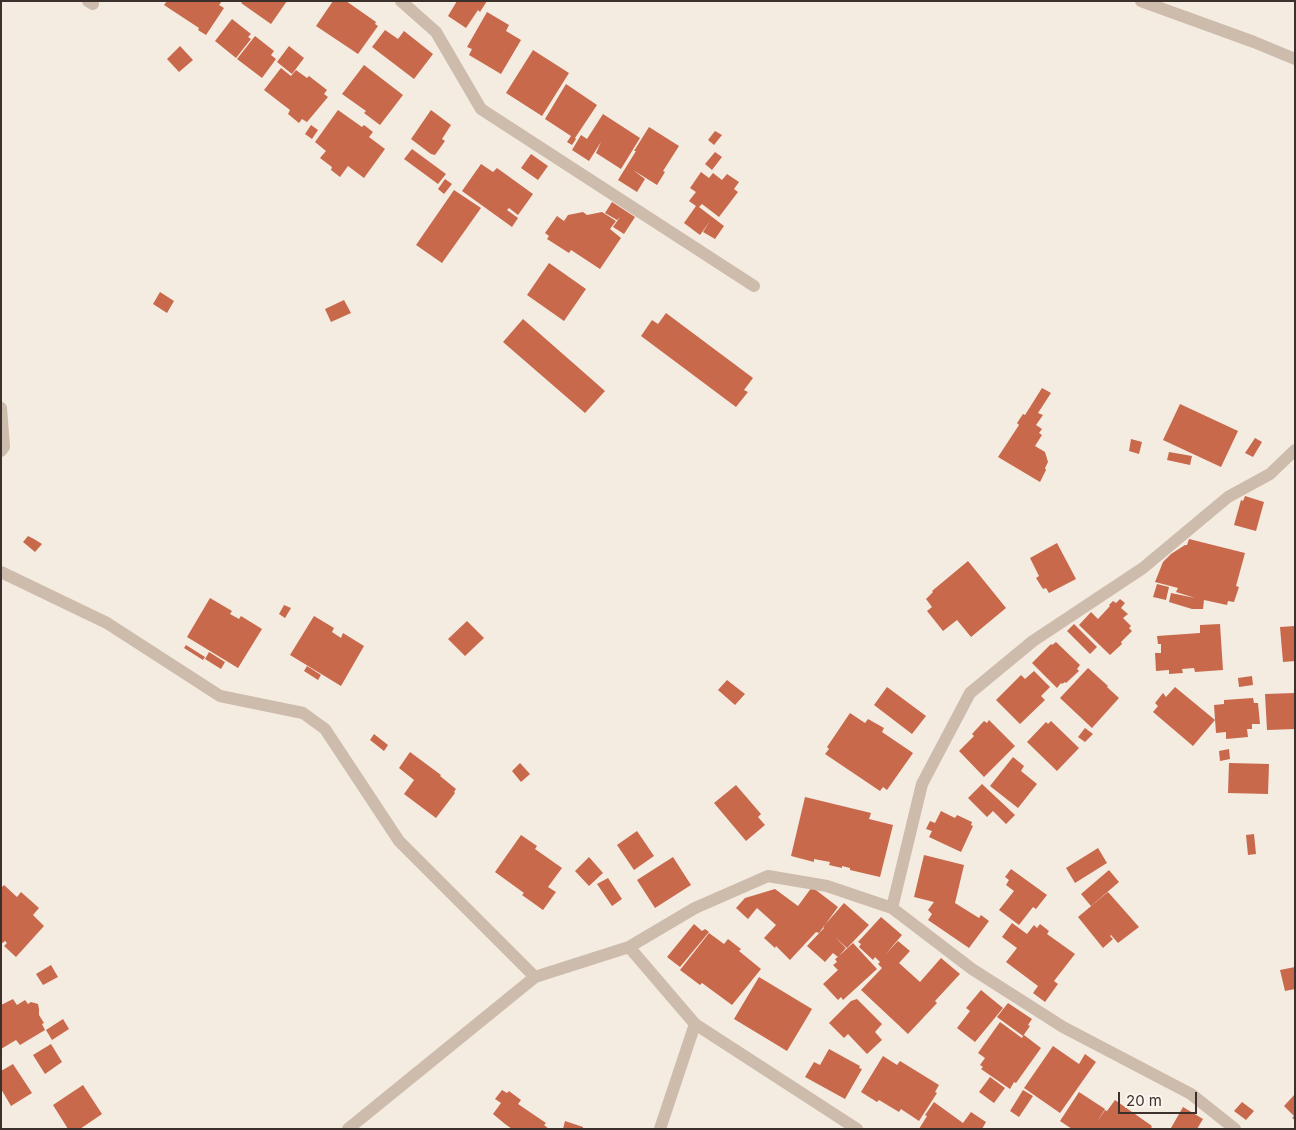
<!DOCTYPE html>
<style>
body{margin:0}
#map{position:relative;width:1296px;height:1130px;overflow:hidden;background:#f4ebe1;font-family:Inter,sans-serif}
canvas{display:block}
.frame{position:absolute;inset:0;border:2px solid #3b302b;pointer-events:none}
.scale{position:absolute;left:1118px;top:1092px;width:79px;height:22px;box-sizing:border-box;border:2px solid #3b302b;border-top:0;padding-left:6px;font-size:15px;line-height:18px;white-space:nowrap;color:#3b302b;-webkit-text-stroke:4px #fbf5ee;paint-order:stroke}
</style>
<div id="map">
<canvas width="1296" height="1130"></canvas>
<div class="frame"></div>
<div class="scale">20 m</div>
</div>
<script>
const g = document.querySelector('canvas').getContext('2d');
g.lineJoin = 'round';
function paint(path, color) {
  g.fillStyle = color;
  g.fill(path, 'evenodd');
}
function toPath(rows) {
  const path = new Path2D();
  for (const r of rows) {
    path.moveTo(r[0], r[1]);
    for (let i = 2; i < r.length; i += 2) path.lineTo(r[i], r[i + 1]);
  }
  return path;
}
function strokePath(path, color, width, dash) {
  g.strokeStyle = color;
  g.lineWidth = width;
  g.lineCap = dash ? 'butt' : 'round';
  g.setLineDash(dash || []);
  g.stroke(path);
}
const building = toPath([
 [167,1,222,1,219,5,224,8,206,35,198,30,199,28,164,5],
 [243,1,287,1,271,24,241,3],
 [333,1,346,1,376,22,375,24,378,26,358,54,316,26],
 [457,1,487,1,480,12,478,10,466,28,448,16],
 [487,12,509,25,506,31,521,40,501,74,469,55,472,49,467,47],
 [232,19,251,34,248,37,251,39,236,58,215,41],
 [385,30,398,39,404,31,433,54,414,79,372,47],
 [255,36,274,51,271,55,276,59,262,78,237,59],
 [180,46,193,60,179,72,167,59],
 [289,46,304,58,292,74,277,62],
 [533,50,569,73,542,116,506,93],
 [364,65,403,95,380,125,364,113,366,111,342,94],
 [281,68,291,76,296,70,307,78,309,76,327,90,324,94,328,97,307,122,302,119,299,123,288,114,290,110,264,90],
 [566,84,597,105,575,138,576,139,572,145,567,142,571,136,545,119],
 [338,110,362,127,364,125,373,132,369,137,385,149,364,178,348,166,340,177,331,170,332,167,320,158,326,151,315,142],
 [431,110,451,125,442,139,445,141,435,155,431,154,411,139],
 [603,114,640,138,621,169,596,153,601,142,589,161,572,150,581,135,587,139],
 [311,125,318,130,312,139,305,134],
 [649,127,679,146,663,171,665,172,657,185,633,170,645,179,637,192,618,180,636,151,634,151],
 [715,131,722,135,714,145,708,140],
 [412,149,446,174,438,184,404,159],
 [715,152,722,157,712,170,705,164],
 [531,154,548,166,538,180,521,168],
 [481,164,493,172,497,168,533,194,518,215,509,208,507,210,518,218,512,227,462,191],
 [701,172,709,178,713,173,722,180,727,174,739,182,734,189,738,192,719,217,702,204,699,207,724,226,715,239,703,232,710,221,700,235,684,223,696,206,689,201,696,192,690,188],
 [445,179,452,184,444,194,438,189],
 [454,190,481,208,442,263,416,245],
 [612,202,635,217,624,234,613,227,620,217,617,220,605,213],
 [583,212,587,215,602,212,616,221,610,229,621,238,600,269,571,250,569,253,547,239,549,236,545,233,557,216,564,221,568,215],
 [549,263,586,289,564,321,527,295],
 [160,292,174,301,167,313,153,304],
 [344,300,351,313,331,322,325,309],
 [666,313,753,378,744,390,748,392,736,407,641,336,652,320,658,324],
 [523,319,605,391,585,413,503,342],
 [1042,388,1051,393,1038,413,1043,415,1036,425,1042,429,1039,433,1042,435,1035,446,1045,452,1048,462,1045,468,1046,470,1040,482,998,457,1019,425,1017,423,1023,414,1025,415],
 [1180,404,1238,431,1221,467,1163,440],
 [1255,438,1262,442,1253,457,1245,453],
 [1131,439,1142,442,1139,454,1129,451],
 [1169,452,1192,456,1190,465,1167,460],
 [1245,496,1264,502,1256,531,1234,525,1241,500,1243,501],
 [28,536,34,539,42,544,35,552,23,542],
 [1189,539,1245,553,1236,586,1239,587,1234,602,1228,601,1227,605,1204,600,1203,609,1192,609,1169,602,1171,593,1195,598,1176,592,1178,588,1155,582,1163,562,1171,554,1185,545,1187,545],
 [1057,543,1076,579,1049,593,1046,588,1043,589,1036,578,1039,576,1030,558],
 [968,561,1006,608,971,637,957,620,943,631,927,611,932,607,926,599,933,592,932,591],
 [1157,584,1169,587,1166,600,1153,597],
 [210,598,232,611,230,614,239,619,241,616,262,629,238,668,187,637],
 [1120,599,1125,603,1121,608,1128,614,1123,618,1131,626,1129,628,1132,631,1121,642,1122,644,1110,655,1079,625,1091,612,1098,619,1110,606,1109,605,1113,601,1116,603],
 [284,605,291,608,285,618,279,614],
 [314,616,334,628,332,632,341,638,343,633,364,646,341,686,290,655],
 [467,621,484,638,465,656,448,639],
 [1074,624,1097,647,1090,654,1067,631],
 [1220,624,1223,670,1195,672,1194,668,1182,669,1183,673,1169,674,1169,670,1156,671,1155,653,1161,653,1161,644,1158,644,1157,636,1200,633,1200,625],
 [1295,626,1295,661,1283,662,1280,627],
 [1056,642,1080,665,1077,669,1079,671,1066,683,1065,682,1062,684,1061,683,1057,688,1032,663,1051,644,1052,645],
 [186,645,205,657,203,660,184,648],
 [209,652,225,662,221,669,205,659],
 [307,666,321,675,318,680,304,671],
 [1088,668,1108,686,1107,687,1119,698,1092,728,1060,698],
 [1034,671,1050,687,1041,696,1045,700,1020,724,996,700,1021,675,1025,679],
 [1252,676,1253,685,1239,687,1238,678],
 [727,680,745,694,735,705,718,690],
 [887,687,926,716,912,734,874,705],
 [1175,687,1215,720,1193,746,1153,712,1158,706,1155,703,1163,693,1166,697],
 [1295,693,1295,729,1267,730,1265,694],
 [1253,698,1254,703,1258,703,1260,724,1252,724,1252,729,1247,729,1248,737,1226,739,1226,732,1216,733,1214,705,1224,704,1224,700],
 [850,713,865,723,868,719,884,728,882,732,913,753,887,790,883,787,880,791,825,754,829,749,827,747],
 [989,720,1015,746,984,777,959,751,974,736,972,734,984,721,987,723],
 [1051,721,1079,748,1057,771,1027,742,1046,722,1048,724],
 [1085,728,1093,734,1085,742,1078,737],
 [374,734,388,745,384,751,370,740],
 [1229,749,1230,759,1220,761,1219,751],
 [410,752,441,775,440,776,456,789,454,792,455,793,436,818,404,794,414,780,399,768],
 [1013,757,1024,766,1021,771,1037,784,1018,808,990,786],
 [520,763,530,774,521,782,512,771],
 [1229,763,1269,764,1268,794,1228,793],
 [982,784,1015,815,1006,824,993,811,987,817,968,798],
 [736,785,761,814,758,817,765,825,746,841,714,803],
 [805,797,871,813,869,819,893,825,880,877,850,870,850,868,842,866,842,868,829,865,830,862,814,859,814,862,791,856],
 [941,811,955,818,957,815,972,822,971,825,973,826,961,852,929,837,932,831,926,829,930,821,935,823],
 [637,831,654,856,634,870,617,845],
 [1254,834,1256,854,1248,855,1246,835],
 [521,835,537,846,535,849,562,868,548,887,556,892,543,910,522,895,524,893,495,872],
 [1098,848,1107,863,1075,883,1066,868],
 [924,855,964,865,955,903,979,918,981,915,989,921,969,948,928,920,932,914,928,910,934,902,914,897],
 [589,857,603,873,589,886,575,871],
 [673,857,691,885,655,908,637,880],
 [1011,869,1047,895,1036,909,1033,907,1019,925,999,910,1014,891,1006,885,1009,880,1005,877],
 [1109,870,1119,882,1091,906,1081,894],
 [608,878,622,899,612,906,597,884],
 [4,885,17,897,21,892,39,908,33,915,44,926,16,957,4,946,7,943,5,941,1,944,1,888],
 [812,887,838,907,819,933,816,932,790,960,776,946,775,948,764,938,776,925,757,908,748,919,736,908,745,898,775,889,798,906],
 [1108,892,1139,927,1118,943,1111,935,1110,936,1113,939,1103,948,1078,917],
 [844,903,869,925,847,948,835,937,846,948,839,956,853,943,877,969,843,1000,841,997,838,1000,823,984,838,970,833,965,837,962,835,959,838,957,833,953,825,962,807,946,824,928,823,927],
 [881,917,902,935,885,955,898,941,910,951,899,963,920,982,941,958,960,974,935,1001,937,1003,908,1034,861,990,882,968,878,964,880,962,875,957,873,960,859,947,861,944,858,942],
 [1012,923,1027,934,1034,925,1037,928,1040,924,1049,931,1047,934,1075,954,1054,981,1058,984,1045,1002,1033,993,1038,986,1006,962,1017,948,1002,937],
 [694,924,702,931,705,929,709,932,680,967,667,957],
 [709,933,724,944,728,939,741,949,739,951,761,969,732,1005,702,983,700,985,680,970],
 [51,965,58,977,43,985,36,974],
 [1295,967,1295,989,1285,991,1280,970],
 [759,977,812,1009,787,1051,734,1019],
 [981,990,1003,1008,975,1042,957,1028,970,1011,966,1008],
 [13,999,17,1005,25,1000,28,1004,31,1002,38,1004,39,1009,39,1015,44,1023,42,1024,45,1030,20,1045,16,1040,1,1049,1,1005],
 [857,999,882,1024,875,1032,882,1040,867,1054,848,1034,844,1038,829,1023,851,1001],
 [1008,1003,1032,1019,1028,1025,1030,1026,1023,1036,1024,1035,1041,1048,1016,1083,1014,1082,1010,1089,981,1069,983,1067,980,1065,985,1058,978,1053,1000,1022,1022,1038,1023,1036,997,1017],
 [63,1019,69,1029,52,1040,46,1030],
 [51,1044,62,1062,45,1074,33,1055],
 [1053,1046,1079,1064,1085,1054,1096,1062,1060,1113,1024,1088],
 [829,1049,860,1066,859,1068,862,1069,845,1099,805,1077,814,1062,820,1065],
 [883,1056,897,1065,900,1061,939,1085,935,1092,937,1093,919,1121,901,1109,899,1112,879,1100,877,1102,861,1092],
 [13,1064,32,1093,11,1106,1,1089,1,1071],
 [990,1077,1005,1088,994,1103,979,1092],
 [83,1085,102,1114,80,1129,68,1129,53,1105],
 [502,1090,507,1093,509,1091,521,1100,518,1104,546,1123,544,1125,549,1129,512,1129,505,1124,493,1114,501,1103,495,1099],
 [1023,1090,1033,1096,1019,1117,1010,1111],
 [1079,1092,1105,1109,1097,1122,1105,1110,1107,1111,1115,1100,1152,1126,1151,1127,1153,1129,1072,1129,1060,1121],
 [1295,1094,1295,1120,1292,1118,1294,1116,1284,1106],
 [934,1102,963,1123,971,1112,986,1122,982,1129,919,1129,927,1116,925,1115],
 [1242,1102,1254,1111,1246,1120,1234,1111],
 [1183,1107,1203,1119,1197,1129,1171,1128],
 [565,1121,583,1127,583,1129,563,1129]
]);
const street = toPath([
 [88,1,93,4],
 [401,1,436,32,481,109,754,286],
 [1141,1,1254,42,1295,59],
 [1,408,4,447,1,451],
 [1,572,107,623,220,696,303,713,325,729,399,841,535,977],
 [892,908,922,784,970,693,1033,641,1143,568,1228,497,1270,474,1295,450],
 [629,947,695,1024,857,1129],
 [348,1129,535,977,629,947,695,908,768,876,827,886,892,908,972,969,1063,1027,1191,1094,1235,1129],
 [660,1129,695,1024]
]);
paint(building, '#c8694b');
strokePath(street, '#cdbbac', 12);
</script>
